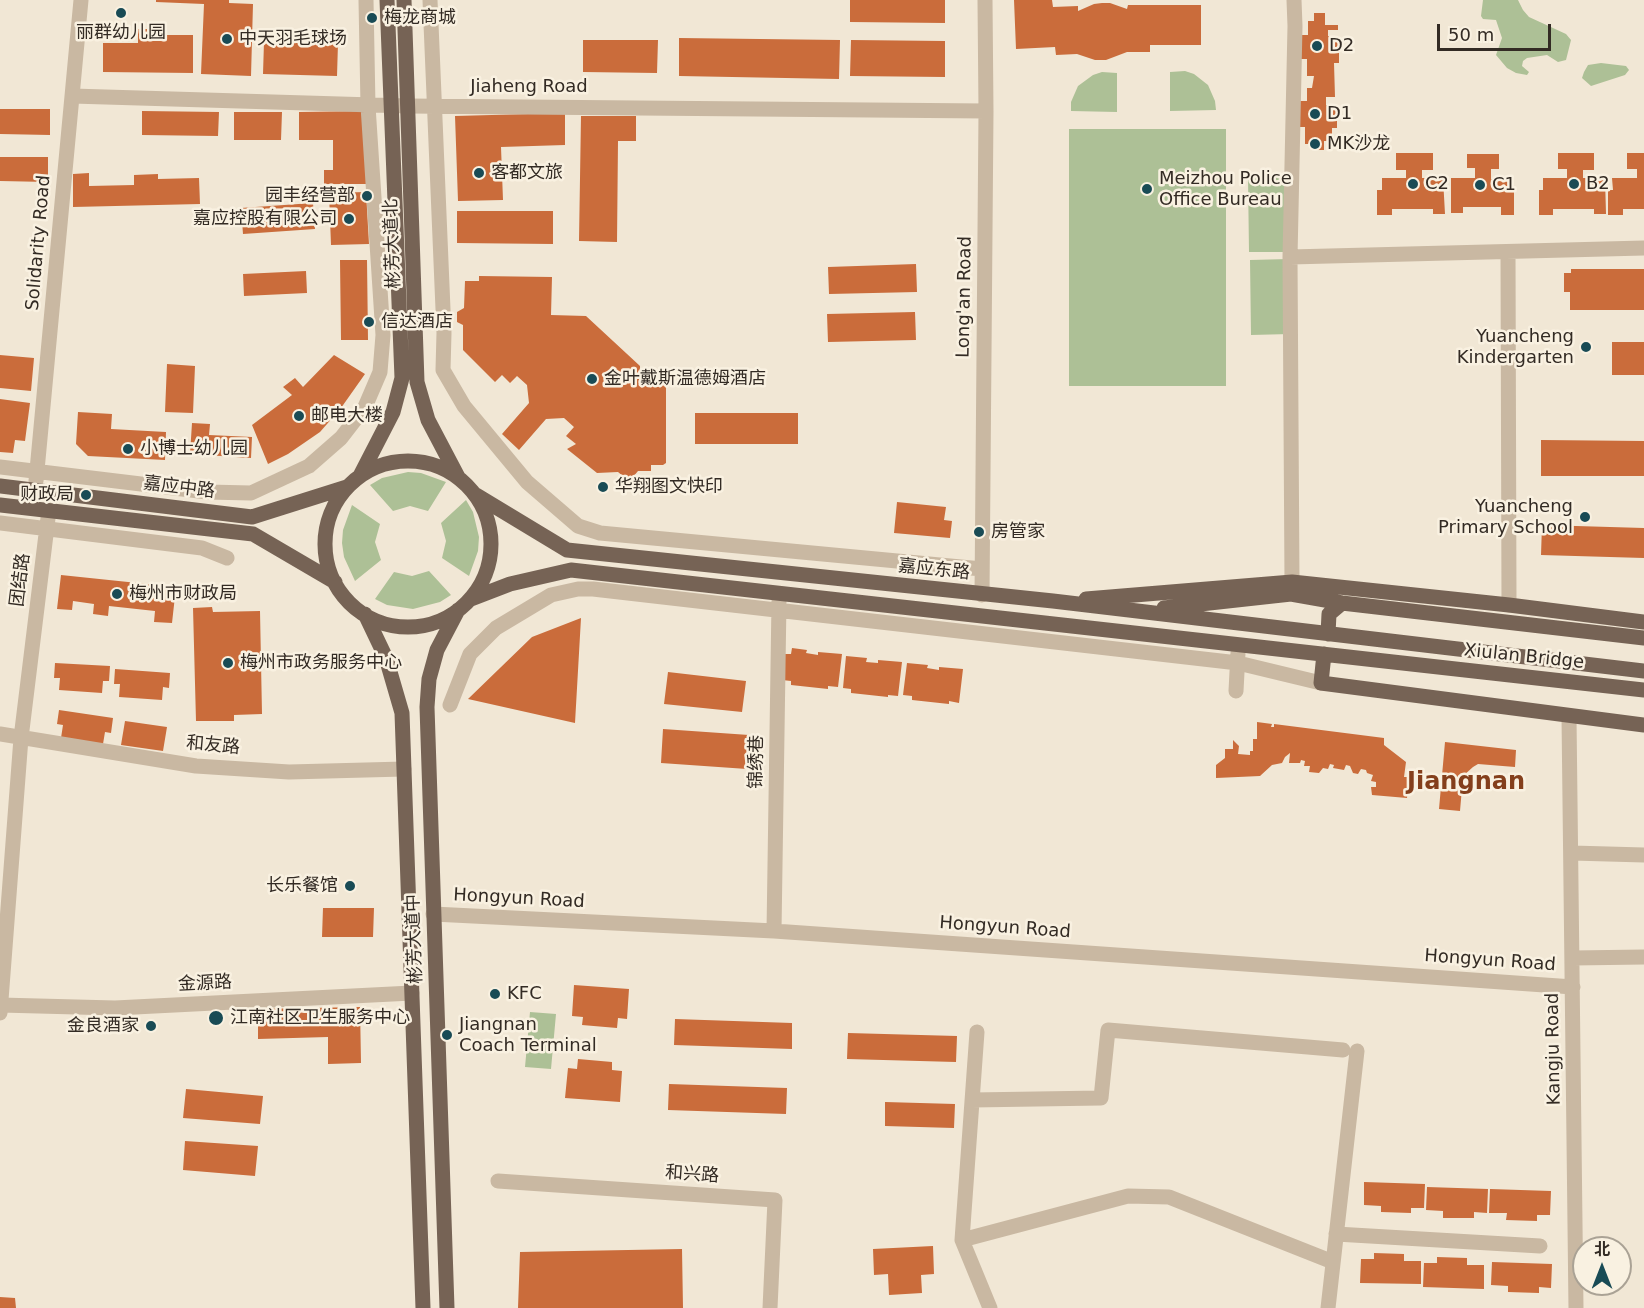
<!DOCTYPE html>
<meta charset="utf-8">
<style>
body{margin:0}
#map{position:relative;width:1644px;height:1308px;overflow:hidden;background:#f1e7d5;font-family:"DejaVu Sans","Noto Sans SC",sans-serif}
canvas{display:block}
.north{position:absolute;left:1572px;top:1236px;width:60px;height:60px;box-sizing:border-box;background:#f9f1e1;border:2px solid #aaa295;border-radius:50%;rotate:0deg;font-size:16px;font-weight:700;line-height:24px;text-align:center;color:#332b24}
.north::after{content:'';display:block;margin:auto;width:21px;height:27px;background:#194b55;clip-path:polygon(50% 0,100% 100%,50% 72%,0 100%)}
.scale{position:absolute;left:1437px;top:24px;width:114px;height:27px;box-sizing:border-box;border:3px solid #332b24;border-top:0;padding-left:8px;font-size:18px;line-height:21px;white-space:nowrap;color:#332b24;-webkit-text-stroke:4px #f9f1e1;paint-order:stroke}
</style>
<div id="map">
<canvas width="1644" height="1308"></canvas>
<div class="north">北</div>
<div class="scale">50 m</div>
</div>
<script>
const g = document.querySelector('canvas').getContext('2d');
g.lineJoin = 'round';
function paint(path, color) {
  g.fillStyle = color;
  g.fill(path, 'evenodd');
}
function toPath(rows) {
  const path = new Path2D();
  for (const r of rows) {
    if (r.length === 3) {
      path.moveTo(r[0] + r[2], r[1]);
      path.arc(r[0], r[1], r[2], 0, 2 * Math.PI);
      continue;
    }
    path.moveTo(r[0], r[1]);
    for (let i = 2; i < r.length; i += 2) path.lineTo(r[i], r[i + 1]);
  }
  return path;
}
function strokePath(path, color, width, dash) {
  g.strokeStyle = color;
  g.lineWidth = width;
  g.lineCap = dash ? 'butt' : 'round';
  g.setLineDash(dash || []);
  g.stroke(path);
}
function drawText(font, color, halo, rows, align = 'center') {
  g.font = font + ' "DejaVu Sans","Noto Sans SC",sans-serif';
  g.lineWidth = 5;
  g.setLineDash([]);
  g.textBaseline = 'middle';
  g.strokeStyle = halo;
  g.fillStyle = color;
  for (const [text, x, y, turn = 0] of rows) {
    g.save();
    g.translate(x, y);
    g.rotate((+turn || 0) * Math.PI / 180);
    g.textAlign = isNaN(turn) ? turn : align;
    if (halo) g.strokeText(text, 0, 0);
    g.fillText(text, 0, 0);
    g.restore();
  }
}
const green = toPath([
 [1483,0,1518,0,1523,10,1529,17,1566,34,1571,40,1566,60,1558,62,1547,55,1527,58,1523,61,1522,66,1529,72,1527,75,1516,73,1507,68,1496,55,1502,38,1496,20,1483,19,1481,16],
 [1601,63,1626,66,1629,70,1625,75,1591,86,1582,78,1584,72,1588,65],
 [1185,71,1194,74,1208,85,1215,101,1216,110,1170,111,1170,72],
 [1102,72,1117,73,1117,112,1071,111,1071,102,1078,86,1093,75],
 [1069,129,1226,129,1226,386,1069,386],
 [1286,177,1288,252,1249,252,1248,178],
 [1289,259,1290,334,1251,335,1250,260],
 [408,472,421,473,446,482,428,511,410,506,393,511,370,485,382,478],
 [466,500,473,512,479,537,478,551,469,576,442,558,446,541,441,523],
 [352,505,380,524,375,542,381,560,355,581,344,557,342,543,343,530],
 [429,571,451,595,440,602,413,609,387,605,375,599,394,572,412,576],
 [530,1012,556,1014,551,1069,525,1067]
]);
const building = toPath([
 [156,0,229,0,229,3,253,4,251,76,201,74,204,4,156,2],
 [850,0,945,0,945,23,850,22],
 [1014,0,1052,0,1053,7,1078,6,1078,11,1094,4,1102,3,1110,3,1127,9,1128,5,1201,5,1201,45,1150,45,1150,52,1127,52,1106,60,1095,60,1077,54,1056,55,1055,47,1016,49],
 [1314,13,1325,13,1325,25,1338,25,1338,30,1328,30,1328,36,1339,36,1339,63,1334,63,1335,97,1326,97,1326,105,1337,105,1337,128,1332,128,1332,141,1324,141,1324,150,1312,150,1312,144,1305,144,1305,127,1298,127,1300,101,1307,101,1307,88,1312,88,1314,76,1307,76,1307,59,1300,59,1301,35,1308,35,1308,21,1314,21],
 [138,29,148,29,151,35,193,35,193,73,103,72,103,43,138,43],
 [679,38,840,40,839,79,679,76],
 [583,40,658,40,657,73,583,72],
 [851,40,945,41,945,77,850,76],
 [264,42,338,43,337,76,263,74],
 [0,109,50,109,50,135,0,134],
 [142,111,219,112,218,136,142,135],
 [367,111,367,184,324,184,324,170,333,170,333,140,299,140,299,112],
 [234,112,282,112,281,140,234,140],
 [565,113,565,145,501,147,503,200,458,201,455,116],
 [581,116,636,116,636,141,618,141,617,242,579,241],
 [1396,153,1433,153,1433,170,1422,170,1422,178,1443,178,1445,214,1433,214,1433,209,1392,209,1392,215,1377,215,1377,190,1382,190,1382,178,1406,178,1406,170,1396,170],
 [1558,153,1594,153,1594,170,1583,170,1583,178,1605,178,1606,214,1594,214,1594,209,1553,209,1553,215,1539,215,1539,190,1543,190,1543,178,1567,178,1567,169,1558,169],
 [1627,153,1644,153,1644,209,1623,209,1623,215,1608,215,1608,190,1613,190,1612,178,1637,178,1637,169,1627,169],
 [1467,154,1499,154,1499,169,1491,169,1491,179,1509,179,1509,190,1514,190,1514,215,1501,215,1501,207,1463,207,1463,213,1451,213,1451,178,1475,178,1475,168,1467,168],
 [0,157,48,157,48,182,0,181],
 [89,173,89,186,134,185,134,175,158,174,158,179,199,178,200,204,73,207,73,174],
 [366,192,369,244,331,245,329,193],
 [313,203,315,229,243,234,241,208],
 [457,211,553,211,553,244,457,243],
 [340,260,367,260,368,340,341,340],
 [916,264,917,292,829,294,828,267],
 [1571,269,1644,269,1644,310,1570,310,1570,292,1564,292,1564,273,1571,273],
 [306,271,307,293,244,296,243,274],
 [479,276,552,277,551,315,586,316,640,366,640,376,661,376,666,381,666,463,663,465,651,465,651,471,638,471,633,477,624,477,618,472,597,473,567,449,576,444,566,436,574,427,564,418,546,419,519,450,502,434,529,403,527,385,517,376,510,383,502,375,495,382,463,350,463,325,457,322,457,312,464,308,465,281,479,281],
 [915,312,916,340,828,342,827,314],
 [1612,342,1644,342,1644,375,1612,375],
 [0,355,34,358,31,391,0,388],
 [334,355,365,374,341,408,320,432,288,454,268,464,252,425,292,395,283,387,295,378,303,387],
 [167,364,195,366,193,413,165,412],
 [0,399,30,403,25,441,15,440,13,453,0,452],
 [78,412,112,414,111,429,166,432,165,460,88,456,76,444],
 [695,413,798,413,798,444,695,444],
 [192,423,210,424,209,435,252,437,251,458,190,454],
 [1541,440,1644,441,1644,476,1541,476],
 [897,502,946,507,944,520,952,521,950,538,894,533],
 [1542,525,1644,528,1644,558,1541,555],
 [61,575,176,587,172,623,154,622,155,611,109,606,108,616,93,614,94,604,73,601,72,610,57,609],
 [212,607,213,612,260,611,262,714,234,715,234,721,196,721,193,608],
 [581,618,575,723,468,699,532,637],
 [792,648,807,650,806,653,818,655,818,652,842,654,838,687,828,686,828,689,791,685,791,681,782,680,785,654,791,654],
 [846,656,867,658,866,662,878,663,878,660,902,662,898,696,888,695,888,697,851,693,851,689,843,688],
 [55,663,110,666,109,681,103,681,102,693,59,690,60,678,54,678],
 [907,663,928,665,927,668,939,670,939,667,963,669,959,703,949,701,949,704,912,700,912,696,903,695],
 [115,669,170,673,169,688,163,687,162,700,119,697,120,684,114,684],
 [668,672,746,681,742,712,664,704],
 [59,710,113,718,111,733,105,732,103,744,61,738,63,725,57,724],
 [125,721,167,727,163,751,121,745],
 [1257,722,1272,724,1271,727,1274,727,1274,724,1384,738,1384,745,1406,762,1404,777,1409,777,1407,798,1372,795,1371,787,1376,787,1376,782,1371,781,1373,775,1367,773,1366,770,1361,769,1358,774,1353,773,1350,766,1346,765,1344,770,1333,768,1334,765,1330,764,1328,769,1323,768,1319,773,1309,772,1310,766,1304,766,1305,761,1301,760,1300,763,1289,763,1290,753,1285,757,1282,763,1272,765,1260,776,1216,778,1216,765,1225,758,1225,749,1233,749,1233,740,1239,746,1238,754,1250,755,1250,751,1253,751,1253,739,1257,739],
 [663,729,749,735,747,769,661,763],
 [1445,742,1516,750,1515,767,1478,764,1473,767,1463,776,1460,811,1439,809],
 [323,908,374,908,373,937,322,937],
 [574,985,629,989,627,1019,618,1018,617,1028,582,1025,583,1017,572,1016],
 [360,1007,361,1063,328,1064,328,1037,258,1039,258,1009],
 [675,1019,792,1023,792,1049,674,1045],
 [848,1033,957,1036,956,1062,847,1059],
 [578,1059,612,1062,612,1070,622,1071,620,1102,565,1098,568,1068,577,1069],
 [669,1084,787,1088,786,1114,668,1110],
 [186,1089,263,1096,260,1124,183,1118],
 [885,1102,955,1104,954,1128,885,1126],
 [185,1141,258,1146,255,1176,183,1170],
 [1364,1182,1425,1184,1424,1208,1411,1208,1411,1213,1381,1212,1381,1206,1364,1205],
 [1427,1187,1488,1189,1487,1213,1474,1212,1474,1218,1443,1218,1443,1211,1426,1210],
 [1490,1189,1551,1191,1550,1215,1537,1215,1537,1221,1506,1220,1507,1213,1489,1213],
 [933,1246,934,1274,921,1275,922,1293,889,1295,888,1274,874,1275,873,1249],
 [682,1249,683,1308,518,1308,520,1252],
 [1374,1253,1404,1254,1404,1261,1421,1261,1421,1284,1360,1283,1361,1259,1374,1259],
 [1437,1257,1467,1258,1467,1265,1484,1265,1484,1289,1423,1287,1424,1263,1437,1263],
 [1492,1262,1552,1264,1551,1288,1539,1287,1539,1293,1508,1292,1508,1286,1491,1285],
 [0,1297,15,1298,16,1308,0,1308]
]);
const minor = toPath([
 [430,0,444,333,443,370,464,406,527,482,578,526,600,533,982,569],
 [72,96,407,106,986,111],
 [1508,252,1509,605],
 [1290,257,1644,248],
 [0,467,207,492,251,493,309,466,341,438,365,407,380,372,383,335,368,106,366,0],
 [36,481,81,0],
 [0,523,202,548,227,558],
 [1292,582,1290,257,1295,26,1294,0],
 [982,595,986,111,985,0],
 [1236,691,1238,653],
 [450,705,470,654,496,628,551,595,578,589,593,589,1238,663,1321,683],
 [1569,717,1576,1308],
 [0,734,196,766,289,772,404,769],
 [1572,853,1644,855],
 [433,914,774,931,1573,987],
 [774,931,779,601],
 [1573,958,1644,957],
 [0,1005,115,1008,412,993],
 [0,1013,21,738,49,510],
 [977,1032,962,1240,990,1308],
 [972,1100,1101,1098,1108,1030,1343,1050],
 [498,1181,775,1200,770,1308],
 [1336,1234,1540,1246],
 [962,1240,1128,1196,1169,1197,1333,1262],
 [1328,1308,1357,1051]
]);
const major = toPath([
 [404,0,417,382,428,420,458,477],
 [408,544,83],
 [360,476,393,412,402,378,387,0],
 [0,486,252,517,347,487],
 [476,495,567,550,1053,601,1644,671],
 [0,505,253,534,335,582],
 [471,599,510,584,571,570,1644,690],
 [1086,599,1292,582,1509,605,1644,622],
 [1164,608,1291,594,1342,603,1644,638],
 [365,614,386,658,402,713,423,1308],
 [1328,634,1329,614,1342,603],
 [1324,654,1321,683,1644,725],
 [447,1308,427,707,429,679,437,650,458,610]
]);
const markers = [
 [121,13,6,"#194b55"],
 [372,18,6,"#194b55"],
 [227,39,6,"#194b55"],
 [1317,46,6,"#194b55"],
 [1315,114,6,"#194b55"],
 [1315,144,6,"#194b55"],
 [479,173,6,"#194b55"],
 [1413,184,6,"#194b55"],
 [1574,184,6,"#194b55"],
 [1480,185,6,"#194b55"],
 [1147,189,6,"#194b55"],
 [367,196,6,"#194b55"],
 [349,219,6,"#194b55"],
 [369,322,6,"#194b55"],
 [1586,347,6,"#194b55"],
 [592,379,6,"#194b55"],
 [299,416,6,"#194b55"],
 [128,449,6,"#194b55"],
 [603,487,6,"#194b55"],
 [86,495,6,"#194b55"],
 [1585,517,6,"#194b55"],
 [979,532,6,"#194b55"],
 [117,594,6,"#194b55"],
 [228,663,6,"#194b55"],
 [350,886,6,"#194b55"],
 [495,994,6,"#194b55"],
 [216,1018,8,"#194b55"],
 [151,1026,6,"#194b55"],
 [447,1035,6,"#194b55"]
];
const poiNames = [
 ["梅龙商城",384,18],
 ["丽群幼儿园",121,33,"center"],
 ["中天羽毛球场",239,39],
 ["D2",1329,46],
 ["D1",1327,114],
 ["MK沙龙",1327,144],
 ["客都文旅",491,173],
 ["Meizhou Police",1159,179],
 ["Office Bureau",1159,200],
 ["C2",1425,184],
 ["B2",1586,184],
 ["C1",1492,185],
 ["园丰经营部",355,196,"right"],
 ["嘉应控股有限公司",337,219,"right"],
 ["信达酒店",381,322],
 ["Yuancheng",1574,337,"right"],
 ["Kindergarten",1574,358,"right"],
 ["金叶戴斯温德姆酒店",604,379],
 ["邮电大楼",311,416],
 ["小博士幼儿园",140,449],
 ["华翔图文快印",615,487],
 ["财政局",74,495,"right"],
 ["Yuancheng",1573,507,"right"],
 ["Primary School",1573,528,"right"],
 ["房管家",991,532],
 ["梅州市财政局",129,594],
 ["梅州市政务服务中心",240,663],
 ["长乐餐馆",338,886,"right"],
 ["KFC",507,994],
 ["江南社区卫生服务中心",230,1018],
 ["Jiangnan",459,1025],
 ["Coach Terminal",459,1046],
 ["金良酒家",139,1026,"right"]
];
const streetNames = [
 ["Jiaheng Road",529,87],
 ["Solidarity Road",39,243,-85],
 ["彬芳大道北",393,244,-92],
 ["Long'an Road",965,297,-89],
 ["嘉应中路",179,488,7],
 ["嘉应东路",934,570,6],
 ["团结路",21,580,-83],
 ["Xiulan Bridge",1524,657,6],
 ["和友路",213,746,5],
 ["锦绣巷",757,762,-89],
 ["Hongyun Road",519,899,3],
 ["Hongyun Road",1005,928,4],
 ["彬芳大道中",415,939,-92],
 ["Hongyun Road",1490,961,4],
 ["金源路",205,984,-3],
 ["Kangju Road",1554,1049,-91],
 ["和兴路",692,1175,4]
];
const districtNames = [
 ["Jiangnan",1466,783]
];
paint(green, '#adc096');
paint(building, '#ca6c3b');
strokePath(minor, '#c9b8a2', 15);
strokePath(major, '#766355', 15);
for (const [x, y, r, color] of markers) {
  const dot = new Path2D();
  dot.arc(x, y, r, 0, 2 * Math.PI);
  g.fillStyle = color;
  g.fill(dot);
  strokePath(dot, '#f9f1e1', 2);
}
drawText('18px', '#332b24', '#f9f1e1', poiNames, 'left');
drawText('18px', '#332b24', '#f9f1e1', streetNames);
drawText('bold 24px', '#843f1c', '#f9f1e1', districtNames);
</script>
